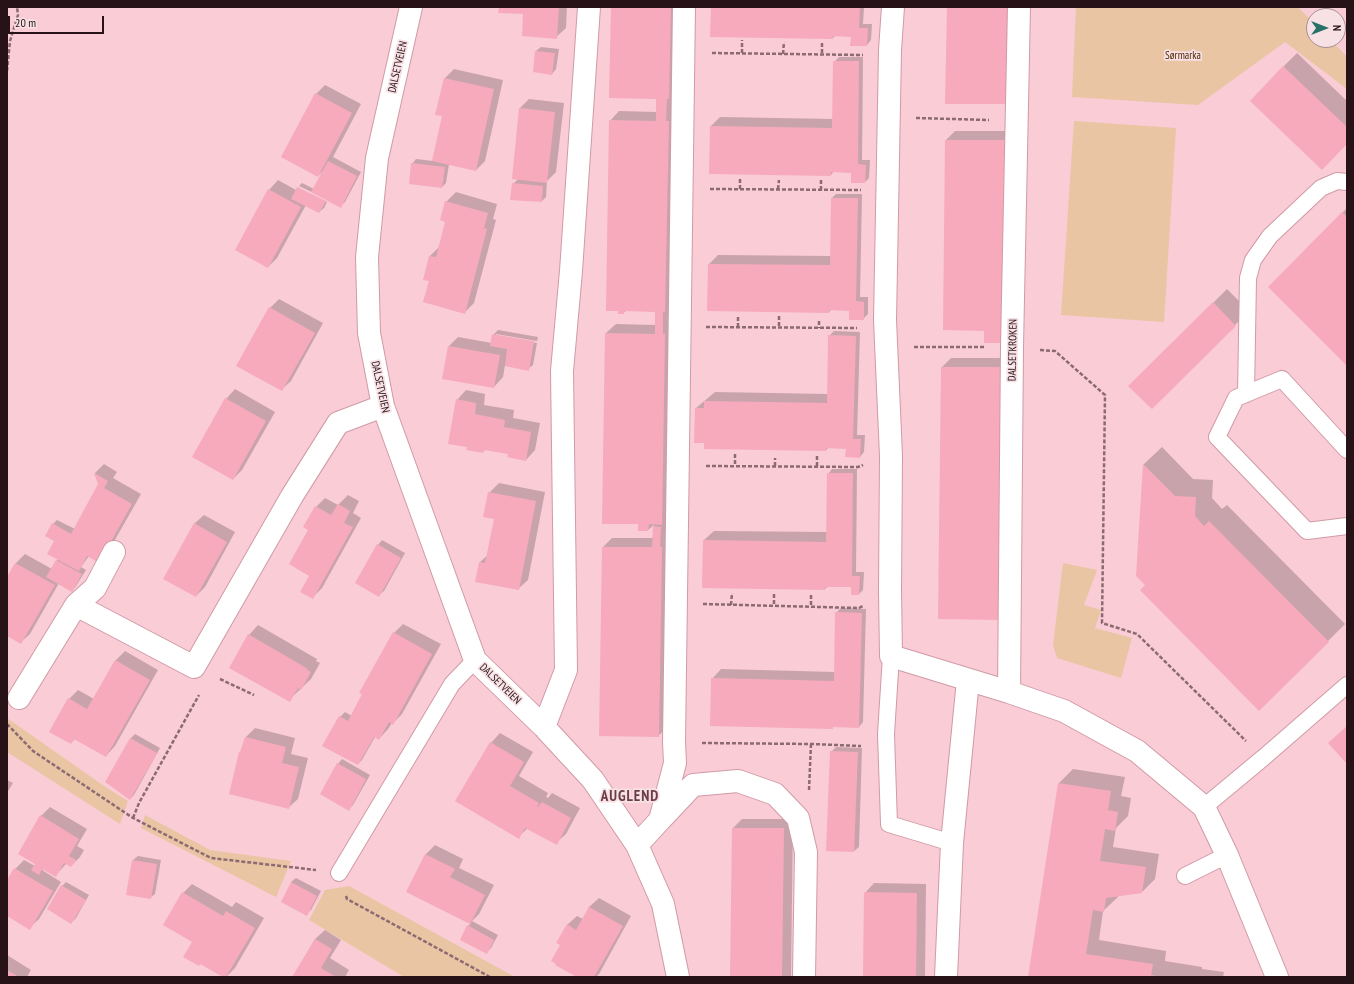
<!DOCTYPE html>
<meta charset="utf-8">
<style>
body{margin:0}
#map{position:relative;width:1354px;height:984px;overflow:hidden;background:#faccd6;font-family:"PT Sans Narrow",sans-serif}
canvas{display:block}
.frame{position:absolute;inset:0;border:8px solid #261217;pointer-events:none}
.north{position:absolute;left:1306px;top:8px;width:40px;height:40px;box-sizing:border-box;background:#f8e1e5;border:1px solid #a48e93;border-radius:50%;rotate:90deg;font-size:11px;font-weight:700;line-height:16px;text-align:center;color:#261217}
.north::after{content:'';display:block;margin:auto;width:14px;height:18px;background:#287068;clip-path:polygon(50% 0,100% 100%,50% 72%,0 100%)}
.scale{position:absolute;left:8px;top:16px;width:96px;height:18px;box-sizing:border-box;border:2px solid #261217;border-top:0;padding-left:5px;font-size:12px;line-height:14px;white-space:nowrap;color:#261217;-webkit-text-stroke:3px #f8e1e5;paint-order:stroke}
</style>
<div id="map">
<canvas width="1354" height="984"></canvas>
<div class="frame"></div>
<div class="north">N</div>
<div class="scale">20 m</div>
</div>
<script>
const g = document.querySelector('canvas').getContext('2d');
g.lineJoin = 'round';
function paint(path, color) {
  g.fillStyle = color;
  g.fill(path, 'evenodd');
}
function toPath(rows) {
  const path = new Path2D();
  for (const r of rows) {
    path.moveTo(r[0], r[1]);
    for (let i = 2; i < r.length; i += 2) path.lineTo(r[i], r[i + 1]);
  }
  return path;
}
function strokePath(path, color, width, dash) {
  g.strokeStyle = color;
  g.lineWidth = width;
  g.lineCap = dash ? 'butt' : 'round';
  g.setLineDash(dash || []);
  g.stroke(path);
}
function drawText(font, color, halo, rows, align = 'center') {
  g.font = font + ' "PT Sans Narrow",sans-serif';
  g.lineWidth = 3.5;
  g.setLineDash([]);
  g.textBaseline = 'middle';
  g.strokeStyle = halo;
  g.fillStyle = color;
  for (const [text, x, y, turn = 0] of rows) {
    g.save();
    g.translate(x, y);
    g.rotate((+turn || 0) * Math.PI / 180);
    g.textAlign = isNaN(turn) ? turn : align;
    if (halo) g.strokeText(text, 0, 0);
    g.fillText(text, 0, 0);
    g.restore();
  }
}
const green = toPath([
 [1076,7,1298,7,1314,23,1314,40,1331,40,1347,57,1347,89,1285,42,1198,105,1072,97],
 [1074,121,1176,128,1164,322,1061,315],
 [1063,563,1097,570,1084,605,1101,610,1095,628,1132,638,1121,678,1057,658,1053,645],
 [7,718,104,786,128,801,120,824,7,752],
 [145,815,210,850,291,861,276,897,141,828],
 [349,886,515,977,404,977,309,920,325,890]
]);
const shadow = toPath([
 [500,7,567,7,566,28,556,37,525,14],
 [612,7,680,7,668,727,658,736,600,735,603,547,612,538,653,538,654,525,648,530,606,333,616,324,656,325,656,311,627,310,623,313,610,121,619,111,657,112,657,98],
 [712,7,864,7,863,24,872,24,871,40,867,45,852,36,836,35,833,38],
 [948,7,1016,7,1015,94,1005,103],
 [541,47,559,49,556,69,552,74,536,51],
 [1297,53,1347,101,1347,143,1283,67],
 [839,57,863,57,862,160,870,160,869,178,865,182,852,172,834,171,831,175,710,173,711,126,720,117,833,119,834,62],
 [454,69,503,80,485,161,476,170,449,164,446,183,442,187,412,164,416,159,433,161,443,116,445,78],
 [325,85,361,104,333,157,361,172,345,202,341,206,299,186,302,183,314,189,323,171,318,176,316,94],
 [529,99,564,103,556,172,547,181,546,197,542,201,513,184,518,179,520,108],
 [955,131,1014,131,1010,333,1000,342,985,330,946,140],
 [278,180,296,190,298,187,298,188,327,202,324,208,319,212,306,205,277,258,268,267,236,250,269,190],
 [456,192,497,204,493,219,496,220,474,303,464,313,430,281,430,256,439,247,447,221,446,202],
 [836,194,862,194,860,297,868,297,868,314,863,319,850,310,832,309,829,312,709,264,718,255,831,256,832,198],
 [1347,208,1347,364,1269,287],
 [1227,289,1249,311,1152,408,1130,386],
 [279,299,323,323,291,381,281,390,270,308],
 [498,330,538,337,537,341,496,334,496,336,537,343,533,365,528,369,505,365,503,377,494,387,449,346,458,337,492,343,493,335],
 [834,331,860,332,857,435,865,435,864,452,860,457,847,448,829,447,826,450,705,442,696,408,715,392,828,394,829,336],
 [951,358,1010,358,1008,609,942,367],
 [235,389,275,412,242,470,233,479,226,399],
 [466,390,485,394,484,405,514,410,513,418,540,423,535,450,526,460,509,453,486,449,483,452,468,446,457,400],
 [1162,447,1193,479,1213,480,1212,498,1222,509,1227,505,1345,624,1259,710,1137,575,1144,464],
 [104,464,117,472,113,478,141,494,108,552,89,556,81,567,86,570,76,586,72,591,59,583,30,634,20,643,7,635,7,579,16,563,25,554,52,569,58,559,53,524,57,520,75,529,99,485,95,473],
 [832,469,857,469,856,572,864,572,863,590,859,594,852,586,828,586,825,589,704,540,714,531,827,532,828,474],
 [499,483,545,492,528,580,518,589,480,562,488,555,495,518,489,493],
 [348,495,359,501,353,513,361,518,322,588,312,598,310,530,316,507,325,498,338,505],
 [204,515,235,532,205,587,196,596,194,524],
 [382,540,405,553,384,591,379,595,378,545],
 [841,608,866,609,863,722,859,727,834,726,832,728,712,679,721,669,835,672,836,613],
 [403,624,441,644,402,714,393,723,392,723,388,729,379,739,375,737,362,760,358,764,340,717,345,712,352,716,394,633],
 [258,625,317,659,316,661,320,663,311,679,289,700,249,635],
 [125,651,158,670,115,746,106,756,75,739,71,743,69,699,78,690,94,699,116,660],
 [255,728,295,738,291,754,308,758,298,799,288,808,246,737],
 [500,733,533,752,519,776,548,793,546,797,548,798,552,793,580,808,566,834,556,843,528,828,518,837,491,743],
 [135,734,160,748,134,795,130,799,107,782,131,738],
 [836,747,862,748,859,847,854,851,827,850,831,752],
 [342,759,370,775,353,805,349,809,338,764],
 [1073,769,1125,777,1121,796,1131,798,1128,816,1116,828,1113,847,1159,854,1155,879,1141,893,1118,895,1118,897,1103,911,1099,940,1166,951,1165,961,1202,967,1202,969,1224,972,1223,977,1029,977,1059,783],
 [7,780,13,783,7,793],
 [50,807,87,829,77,846,84,850,80,857,71,866,66,864,56,875,44,868,42,870,61,882,39,919,29,928,7,915,7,882,15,869,24,860,35,866,41,816],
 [742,819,793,819,791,977,731,977,733,828],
 [435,845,463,859,459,868,494,885,479,914,472,921,498,935,491,948,486,953,468,926,471,923,407,891,426,854],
 [138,856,161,860,155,894,150,898,133,860],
 [296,878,321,891,311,910,306,914,291,882],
 [66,882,89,895,76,918,71,923,62,886],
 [874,883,926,884,925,977,864,977,865,893],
 [192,884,232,907,236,902,264,918,235,968,226,977,201,963,199,965,183,893],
 [599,898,631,916,599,974,596,977,579,977,567,925,577,916,583,919,589,907],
 [325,930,341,940,330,958,349,970,345,977,293,977,315,939],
 [7,955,31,970,27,977,7,977]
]);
const building = toPath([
 [499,7,559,7,557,39,522,36,523,14,498,13],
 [611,7,671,7,669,99,667,99,666,121,669,121,665,312,663,312,663,334,665,334,662,525,649,524,648,531,638,531,638,524,602,524,605,333,655,334,655,312,624,311,624,314,618,314,618,311,606,311,609,120,656,121,656,99,609,98],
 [711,7,860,7,859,28,868,28,867,46,850,46,851,37,833,36,833,39,710,37],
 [947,7,1007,7,1006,104,945,104],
 [535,51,555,53,552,75,533,72],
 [833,61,859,61,858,164,866,165,865,183,851,183,851,173,831,172,831,176,709,174,710,126,832,128],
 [1283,66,1347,127,1347,144,1322,170,1250,101],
 [444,78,494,89,476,171,432,161,442,116,435,115],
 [315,93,352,113,318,177,281,157],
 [519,108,555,112,547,183,512,179],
 [945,140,1005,140,1002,331,1001,331,1001,343,984,343,984,331,943,330],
 [328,161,357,176,341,208,311,192],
 [411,163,445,167,442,188,409,184],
 [512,183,543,186,542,202,510,200],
 [297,187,326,201,319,213,291,199],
 [268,189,301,207,268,268,235,250],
 [831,198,858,198,856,301,864,302,864,320,849,320,849,311,829,310,829,313,707,311,708,264,830,265],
 [445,201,488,213,484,228,487,229,465,314,423,302,429,281,423,280,429,256,436,257,445,222,440,220],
 [1342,212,1347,217,1347,366,1268,287],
 [1213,302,1236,326,1152,409,1128,386],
 [269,307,315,333,282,391,236,366],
 [492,334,534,341,529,371,505,366,507,349,490,346],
 [828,335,856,336,853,439,861,439,860,458,845,457,846,449,826,448,826,451,704,449,704,443,694,443,695,408,704,408,704,401,827,403],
 [448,346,500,355,494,388,442,379],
 [941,367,1001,367,999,620,938,619],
 [225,398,266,421,233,480,192,457],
 [456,399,476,403,475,414,505,420,504,427,531,432,526,461,507,457,508,454,484,450,483,453,466,450,467,447,448,444],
 [1143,464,1175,496,1196,497,1195,516,1204,526,1209,521,1329,642,1259,711,1140,590,1145,585,1136,576],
 [94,473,108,481,104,488,132,504,99,563,87,556,79,571,47,554,54,541,45,536,52,523,71,534,98,484],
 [827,473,853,473,852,576,860,576,859,595,851,595,851,587,825,587,825,590,702,588,703,540,826,542],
 [488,492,536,501,519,590,475,582,479,562,485,563,494,519,483,517],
 [338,504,350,511,344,523,353,527,313,599,300,592,309,576,289,564,308,530,303,527,315,506,331,515],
 [194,523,227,542,196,597,163,579],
 [653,526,661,527,660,547,662,547,659,737,599,736,602,547,652,547],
 [377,544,401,558,379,597,355,583],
 [56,560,82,574,72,592,46,577],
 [15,563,55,585,21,644,7,636,7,577],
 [835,612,862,613,859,728,833,727,833,729,710,726,711,678,834,681],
 [393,632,432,654,393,725,389,722,379,740,374,737,358,765,322,746,339,716,348,721,362,694,359,693],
 [248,634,308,669,307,670,311,672,301,690,298,688,290,702,229,668],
 [115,660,150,680,106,757,74,739,71,744,49,732,68,698,87,709],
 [1347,726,1347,764,1328,743],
 [245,737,286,747,282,763,299,767,289,809,229,794,239,752,240,752],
 [130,738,157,753,130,800,105,782],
 [490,742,524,762,510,786,539,803,537,807,538,807,542,802,571,818,557,845,525,828,519,839,455,801],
 [830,751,858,752,854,852,826,851],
 [337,763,366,779,349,811,320,794],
 [1058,783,1111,791,1108,810,1118,812,1115,831,1105,829,1100,861,1146,867,1142,893,1106,898,1104,912,1093,910,1086,954,1153,964,1151,975,1161,977,1028,977],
 [40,815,79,839,69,856,76,860,71,867,64,863,56,877,42,869,39,875,31,870,35,864,18,854],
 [732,828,784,828,782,977,730,977],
 [425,854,455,869,450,877,485,895,470,924,406,892],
 [132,860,157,864,151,899,126,895],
 [14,868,53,891,30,930,7,916,7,880],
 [291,882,317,896,307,916,281,902],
 [61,885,86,900,71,924,47,909],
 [182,892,223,916,226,911,255,928,226,977,223,977,200,964,199,966,183,957,192,942,163,925],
 [864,892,917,893,916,977,863,977],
 [589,907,623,926,594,977,577,977,555,965,556,964,551,961,560,945,556,943,567,924,576,930],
 [467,925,494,940,487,954,460,940],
 [315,939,332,949,321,968,336,977,292,977],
 [7,970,19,977,7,977]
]);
const path = toPath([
 [822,43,822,55],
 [712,53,863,55],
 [742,53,742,40],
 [783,54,784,42],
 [7,71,10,41,18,15,17,7],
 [916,118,989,120],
 [740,179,740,189],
 [821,180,821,190],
 [710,189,861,190],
 [778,189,779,180],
 [779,316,779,328],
 [819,321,819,328],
 [706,327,857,328],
 [738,327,738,317],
 [914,347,985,347],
 [1040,350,1055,351,1105,395,1102,623,1137,634,1246,741],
 [735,454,735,466],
 [817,456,817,466],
 [706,466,858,467,863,465],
 [775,466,775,458],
 [774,594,774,606],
 [811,595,811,607],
 [703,604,859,608,863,606],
 [731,605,732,593],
 [220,679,254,695],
 [7,724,33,751,133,818,211,858,316,870],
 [702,743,811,744,861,746],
 [809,790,811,744],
 [133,818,139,803,199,695],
 [346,896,347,899,490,977]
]);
const service = toPath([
 [1246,394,1248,278,1253,260,1270,236,1321,188,1337,181,1347,182],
 [1347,450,1282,379,1236,398,1217,437,1307,531,1347,526],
 [891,656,886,734,889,824,952,843],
 [1204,807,1263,758,1347,685],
 [339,873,452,684,475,660],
 [1185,876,1227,855]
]);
const minor = toPath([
 [411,7,377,158,367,257,369,333,383,406,475,660,544,727,593,780,637,845,663,904,678,977],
 [893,7,890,50,885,320,891,456,890,591,891,656,1009,692,1064,711,1137,751,1204,807,1227,855,1277,977],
 [76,605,194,667,292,496,338,423,383,406],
 [1009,692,1012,347,1019,7],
 [19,698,76,605,95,588,114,552],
 [544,727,566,670,562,371,571,271,589,7],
 [661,819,693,785,738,781,775,794,798,818,806,852,804,977],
 [637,845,660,820,675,763,674,742,684,7],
 [946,977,952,843,968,680]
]);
const parkNames = [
 ["Sørmarka",1183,56]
];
const streetNames = [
 ["DALSETVEIEN",398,67,-77],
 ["DALSETKROKEN",1013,350,-89],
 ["DALSETVEIEN",380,387,78],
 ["DALSETVEIEN",500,684,44]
];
const districtNames = [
 ["AUGLEND",630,797]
];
paint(green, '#e9c5a3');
paint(shadow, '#0003');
paint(building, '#f6aabb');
strokePath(service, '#d09aa6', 18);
strokePath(minor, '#d09aa6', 24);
strokePath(path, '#8b6a72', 2.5, [4, 2]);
strokePath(service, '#fff', 16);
strokePath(minor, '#fff', 22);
drawText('11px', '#4b2900', '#f8e1e5', parkNames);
drawText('11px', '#261217', '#f8e1e5', streetNames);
g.letterSpacing = '1px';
drawText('bold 15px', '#6c3d49', '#f8e1e5', districtNames);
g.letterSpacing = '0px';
</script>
